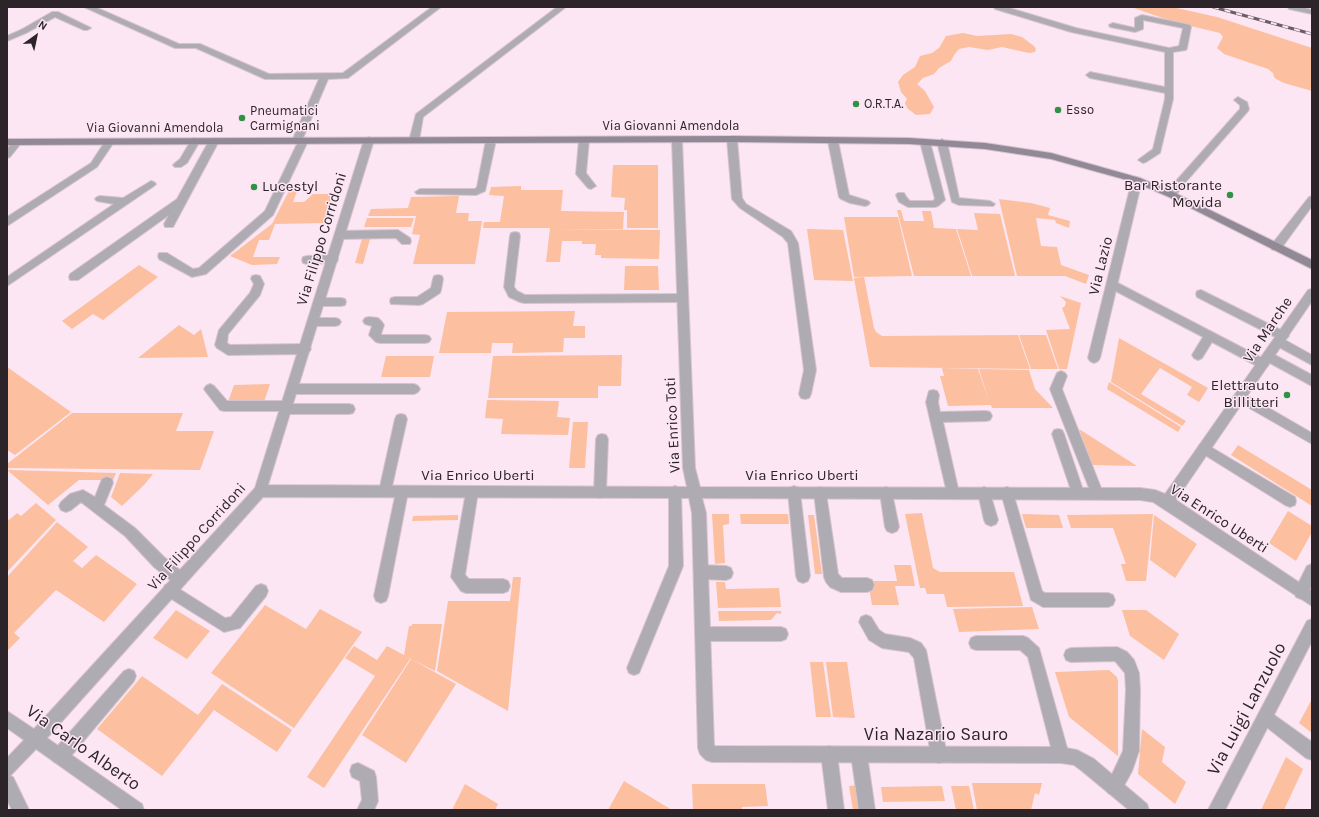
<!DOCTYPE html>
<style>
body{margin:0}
#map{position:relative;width:1319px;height:817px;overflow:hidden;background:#fce6f3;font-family:Karla,sans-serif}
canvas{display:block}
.frame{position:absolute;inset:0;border:8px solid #2c2428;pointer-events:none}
.north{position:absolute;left:16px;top:16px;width:40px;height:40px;-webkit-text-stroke:3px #fce6f3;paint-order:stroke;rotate:33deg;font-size:11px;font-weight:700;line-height:16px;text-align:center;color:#2c2428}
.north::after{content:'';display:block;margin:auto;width:14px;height:18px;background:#2c2428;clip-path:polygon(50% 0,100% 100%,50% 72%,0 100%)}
</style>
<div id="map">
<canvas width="1319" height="817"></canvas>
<div class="frame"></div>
<div class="north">N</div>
</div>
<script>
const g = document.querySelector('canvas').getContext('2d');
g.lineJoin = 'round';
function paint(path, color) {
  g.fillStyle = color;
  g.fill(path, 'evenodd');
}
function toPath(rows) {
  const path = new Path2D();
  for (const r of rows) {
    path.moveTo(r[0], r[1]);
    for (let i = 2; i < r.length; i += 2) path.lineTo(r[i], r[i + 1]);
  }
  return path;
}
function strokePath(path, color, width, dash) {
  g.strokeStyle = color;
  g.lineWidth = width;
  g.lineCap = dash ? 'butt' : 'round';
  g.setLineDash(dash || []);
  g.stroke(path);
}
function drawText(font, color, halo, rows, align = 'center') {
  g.font = font + ' Karla,sans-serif';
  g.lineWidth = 3;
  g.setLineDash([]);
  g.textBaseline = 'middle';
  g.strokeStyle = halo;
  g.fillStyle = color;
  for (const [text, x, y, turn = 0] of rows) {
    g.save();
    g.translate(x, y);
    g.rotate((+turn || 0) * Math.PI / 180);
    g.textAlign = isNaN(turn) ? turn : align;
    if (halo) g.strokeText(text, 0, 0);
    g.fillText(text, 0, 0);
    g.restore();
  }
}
const green = toPath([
 [1131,7,1172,7,1217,17,1312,48,1312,91,1284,83,1276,79,1274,77,1273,73,1268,69,1224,54,1217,48,1223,37,1220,33,1174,22],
 [963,33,977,36,1011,34,1022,37,1034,46,1036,49,1035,52,1029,53,1002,47,988,50,969,47,959,49,954,55,951,61,939,68,934,74,923,78,917,84,925,91,934,107,930,114,916,115,907,108,905,103,907,99,901,92,898,82,903,75,915,67,920,56,932,53,939,48,946,36],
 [613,165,658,165,658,228,627,228,627,210,624,210,625,198,611,197],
 [521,186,521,190,563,190,561,211,624,212,623,229,553,229,660,230,659,259,601,258,601,255,595,255,596,244,582,244,582,241,562,241,560,262,546,262,550,228,483,228,484,222,500,222,504,196,489,195,491,187],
 [290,189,298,189,293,202,304,202,313,194,335,194,326,223,275,224,269,240,259,240,253,257,280,257,277,264,252,265,230,256,272,224],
 [459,196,456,213,469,213,468,221,482,221,475,264,413,264,420,235,412,234,416,216,368,216,371,209,408,208,411,197],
 [999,199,1031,203,1050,208,1048,215,1070,221,1069,228,1056,223,1055,220,1036,218,1041,246,1057,247,1061,265,1089,275,1086,284,1065,276,1017,276],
 [897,210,901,210,904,221,924,221,922,211,931,211,934,228,956,229,971,276,914,276],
 [974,213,1000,214,1015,276,972,276,957,229,978,230],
 [844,217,898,217,912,276,854,277],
 [367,218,414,218,411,227,364,227],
 [807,229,843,230,853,281,814,280],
 [362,239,370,239,363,264,355,263],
 [139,265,158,277,103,320,93,314,72,329,62,321],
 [625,266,658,266,659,290,624,290],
 [864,277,874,328,876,332,882,336,1018,335,1030,369,870,367,854,278],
 [1060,296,1081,303,1067,369,1059,369,1046,330,1070,329,1062,308,1065,306,1066,302],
 [575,311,573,326,585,326,585,338,564,338,563,352,512,353,513,343,492,343,491,353,439,353,447,312],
 [179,325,194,335,201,329,208,357,138,358],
 [1019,335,1046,335,1058,369,1031,369],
 [1119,338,1208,388,1199,402,1187,395,1192,387,1160,368,1141,394,1186,421,1182,426,1111,382],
 [622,355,621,386,598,386,598,398,488,398,493,356],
 [386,356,434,356,430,377,381,377],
 [7,367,71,412,15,455,7,450],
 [942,368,978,369,989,401,979,369,1029,370,1035,389,1053,408,992,408,991,405,948,406,940,376,944,376],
 [1109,382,1181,427,1178,432,1107,389],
 [270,384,264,402,228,402,234,385],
 [487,400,559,401,557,417,570,418,568,435,501,434,503,419,485,418],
 [72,413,183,413,176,431,214,431,200,470,7,468,7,464],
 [573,422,588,422,585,468,569,468],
 [1079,429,1137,466,1092,465],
 [1238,445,1312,490,1312,506,1231,455],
 [7,470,116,473,113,480,79,480,48,505],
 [120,473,153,474,144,485,122,506,111,497],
 [36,503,56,520,7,572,7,519,9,520,17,513,21,516],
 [1288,511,1312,526,1312,532,1296,561,1269,543],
 [922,513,933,568,940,572,1014,572,1023,606,947,607,944,594,927,594,925,588,920,588,905,514],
 [712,514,729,514,729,524,723,525,725,563,715,564],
 [740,514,788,514,789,524,741,524],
 [1022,514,1059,515,1063,528,1026,528],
 [1153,514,1146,581,1126,581,1121,564,1126,564,1113,528,1071,528,1067,515],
 [458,515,458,520,412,521,413,516],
 [808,515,814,515,822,574,815,574],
 [1154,515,1197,544,1175,578,1150,560],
 [57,522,88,547,73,561,82,568,96,555,137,584,104,622,56,590,14,633,20,638,7,651,7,577],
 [894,565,911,565,915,586,895,586,899,605,872,605,868,581,897,581],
 [513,577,521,577,508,711,437,671,448,601,510,601],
 [716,582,725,582,726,589,779,588,781,607,718,608],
 [265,605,306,629,320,609,362,632,294,728,211,673],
 [1032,607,1039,629,959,632,953,609],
 [176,610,210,631,187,659,153,638],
 [1122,610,1146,610,1179,634,1164,660,1130,636],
 [718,611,781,611,781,614,777,613,771,620,719,621],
 [412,624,442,624,435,671,407,657,410,659,324,788,307,777,375,676,345,658,354,646,377,660,387,646,404,655,409,626,412,626],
 [411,659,456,684,406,763,362,735],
 [810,662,823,662,831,717,816,717],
 [826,662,847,662,855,718,833,717],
 [1109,670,1117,677,1118,681,1118,756,1069,717,1055,672],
 [142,676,198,715,222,684,292,730,277,752,214,710,162,776,97,729],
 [1312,699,1312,733,1299,723],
 [1142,729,1165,747,1162,762,1186,782,1175,804,1138,774],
 [1286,757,1303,769,1284,810,1261,810],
 [624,781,672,810,608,810],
 [972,783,1042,783,1039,795,1035,793,1031,810,977,810],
 [465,784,498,804,495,810,452,810],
 [692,784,765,784,768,806,742,807,742,810,693,810],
 [860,785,864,810,853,810,849,786],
 [942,786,945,801,883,802,881,787],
 [951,786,969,786,974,810,956,810]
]);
const lane = toPath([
 [84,7,95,7,179,44,200,44,269,74,343,73,432,7,441,7,348,78,328,79,303,138,308,141,273,215,206,274,192,277,159,259,158,256,159,253,167,253,193,269,199,268,265,211,297,144,292,141,319,79,265,79,196,48,175,48,84,7],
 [557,7,566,7,423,117,419,141,417,143,411,143,409,141,416,114,557,7],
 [994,7,1006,7,1076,28,1169,48,1179,46,1183,28,1143,20,1143,29,1135,32,1110,27,1109,25,1113,23,1135,28,1135,18,1142,15,1190,25,1191,27,1187,48,1186,50,1173,52,1173,99,1160,153,1146,162,1143,163,1138,160,1153,149,1165,99,1165,93,1090,78,1086,75,1090,72,1165,87,1165,52,1071,32,995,9,994,7],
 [52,12,58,12,91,28,87,30,84,30,55,17,26,33,20,33,19,31,52,12],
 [1238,97,1247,102,1249,109,1248,111,1183,185,1175,197,1169,197,1167,195,1176,181,1240,109,1240,105,1234,100,1238,97],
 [732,136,737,139,742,198,746,204,791,231,798,243,816,370,811,394,809,398,805,399,801,398,799,394,804,370,788,243,783,237,740,208,732,199,727,139,732,136],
 [491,137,496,140,485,191,476,195,417,194,415,192,420,189,475,189,477,187,486,140,491,137],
 [584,137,589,140,586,173,596,186,591,189,588,188,576,174,579,140,584,137],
 [195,138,200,141,187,163,181,167,175,167,173,165,175,163,180,159,192,139,195,138],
 [214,138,219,141,173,227,165,227,164,224,169,215,78,280,70,280,69,277,70,274,177,199,209,141,214,138],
 [833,138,838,141,849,195,868,201,870,203,868,205,865,206,850,203,841,199,839,197,828,141,833,138],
 [17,139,22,142,10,157,7,158,7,149,14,140,17,139],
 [109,139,114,142,97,167,7,226,7,217,91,163,106,140,109,139],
 [925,139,930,142,945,200,938,206,935,207,908,207,899,202,896,195,898,193,904,193,907,198,910,201,933,201,935,199,920,142,925,139],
 [942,139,947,142,959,198,990,201,995,204,993,206,959,205,952,202,937,142,942,139],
 [151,181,154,182,156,184,154,186,7,286,7,277,114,204,97,201,95,199,97,197,100,196,123,198,151,181],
 [1312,196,1312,206,1280,250,1272,250,1271,247,1272,244,1309,197,1312,196],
 [398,230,410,238,411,241,410,244,402,244,396,238,340,239,336,238,335,235,336,232,340,231,398,230],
 [515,232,519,233,520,236,514,287,517,291,525,295,682,294,686,295,687,298,686,301,682,302,524,303,520,302,509,297,504,287,510,236,511,233,515,232],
 [333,255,337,256,338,259,337,262,333,263,307,264,303,263,302,260,303,257,307,256,333,255],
 [256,275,260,276,264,284,260,295,228,334,227,343,230,345,305,344,309,346,311,349,309,352,305,354,228,355,217,348,215,345,219,330,250,293,254,284,251,279,252,276,256,275],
 [438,275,442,276,443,279,441,290,440,293,423,304,419,305,391,304,390,301,391,298,395,297,417,297,431,288,433,279,434,276,438,275],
 [1112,280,1264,359,1263,357,1265,354,1269,352,1273,354,1312,375,1312,386,1268,362,1269,364,1267,367,1263,369,1259,367,1212,342,1202,358,1198,360,1194,358,1192,355,1203,337,1108,287,1107,284,1108,281,1112,280],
 [1201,290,1287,333,1289,336,1285,340,1312,355,1312,365,1275,345,1273,342,1277,338,1197,297,1196,294,1197,291,1201,290],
 [320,298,341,298,345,299,346,302,345,305,341,306,320,306,316,305,315,302,316,299,320,298],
 [369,317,378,318,382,322,384,325,381,334,382,335,425,335,429,336,431,339,429,342,425,343,380,343,376,342,369,335,372,326,365,324,363,321,365,318,369,317],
 [314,318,335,318,339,319,341,322,339,325,335,326,314,326,310,325,308,322,310,319,314,318],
 [1061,371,1065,373,1067,376,1062,389,1103,493,1102,497,1097,499,1092,497,1091,493,1050,389,1057,373,1061,371],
 [210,384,214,386,227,401,287,401,292,404,349,404,353,405,355,409,353,413,349,414,287,414,282,411,224,411,220,410,206,392,204,389,206,386,210,384],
 [293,384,414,384,418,386,420,389,418,392,414,394,293,394,289,392,287,389,289,386,293,384],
 [933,390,937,391,939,395,938,402,940,412,986,411,990,412,992,416,990,420,986,421,943,422,959,493,958,497,953,499,948,497,947,493,926,402,929,391,933,390],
 [1241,392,1312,433,1312,444,1237,401,1235,397,1237,393,1241,392],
 [401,414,405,415,407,419,391,491,390,495,385,497,380,495,379,491,395,419,397,415,401,414],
 [1058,429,1062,430,1064,434,1084,493,1083,497,1078,499,1073,497,1072,493,1052,434,1054,430,1058,429],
 [602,434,606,435,608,439,606,492,605,496,600,498,595,496,594,492,596,439,598,435,602,434],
 [1204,443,1295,497,1296,501,1295,505,1290,507,1285,505,1200,452,1198,448,1200,444,1204,443],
 [107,477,112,479,113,483,104,505,135,528,164,557,185,574,187,579,185,584,180,586,175,584,154,567,125,536,81,502,71,510,66,512,61,510,59,506,61,502,70,494,83,490,95,497,102,479,107,477],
 [402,486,407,488,408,492,388,596,386,601,381,603,376,601,374,596,396,492,397,488,402,486],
 [472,486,477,488,478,492,465,575,469,579,503,579,508,581,510,586,508,591,503,593,466,593,461,591,451,577,466,492,467,488,472,486],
 [675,486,680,488,681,492,683,566,639,673,634,675,629,673,627,668,669,566,669,492,670,488,675,486],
 [794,486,799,488,800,492,810,576,808,581,803,583,798,581,796,576,788,492,789,488,794,486],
 [820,487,825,489,826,493,838,574,842,578,867,578,872,580,874,585,872,590,867,592,841,592,830,587,826,582,824,577,814,493,815,489,820,487],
 [886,487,891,489,892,493,899,527,897,531,892,533,887,531,885,527,880,493,881,489,886,487],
 [984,487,989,489,990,493,998,520,996,524,991,526,986,524,984,520,978,493,979,489,984,487],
 [1007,487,1012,489,1013,493,1042,591,1045,593,1108,593,1113,595,1115,600,1113,605,1108,607,1043,607,1031,600,1001,493,1002,489,1007,487],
 [1312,564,1312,585,1306,597,1301,599,1296,597,1294,592,1307,566,1312,564],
 [701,565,726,566,731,568,733,573,731,578,726,580,701,579,696,577,694,572,696,567,701,565],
 [170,583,225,618,231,617,256,586,261,584,266,586,268,591,266,596,240,628,224,632,165,595,163,590,165,585,170,583],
 [866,615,871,617,879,630,885,634,910,638,921,643,926,650,947,755,945,761,939,763,933,761,931,755,914,658,909,652,882,648,869,640,859,622,861,617,866,615],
 [703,627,781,627,786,629,788,634,786,639,781,641,703,641,698,639,696,634,698,629,703,627],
 [976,636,1023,636,1028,638,1039,648,1069,755,1067,761,1061,763,1055,761,1053,755,1028,657,1020,650,976,650,971,648,969,643,971,638,976,636],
 [1117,647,1127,652,1134,660,1139,673,1140,690,1139,751,1132,771,1120,793,1114,795,1108,793,1106,787,1123,751,1126,690,1125,673,1115,661,1071,662,1066,660,1064,655,1066,650,1071,648,1117,647],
 [129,669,134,671,136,676,134,681,66,762,60,764,54,762,52,756,54,750,124,671,129,669],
 [1265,709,1270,712,1312,742,1312,760,1306,758,1260,722,1257,717,1260,712,1265,709],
 [829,746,835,748,837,754,844,810,828,810,821,754,823,748,829,746],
 [859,747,865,749,867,755,875,810,859,810,851,755,853,749,859,747],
 [358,763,374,771,376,777,378,801,374,810,357,810,362,800,360,781,352,777,350,771,352,765,358,763]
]);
const street = toPath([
 [1288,7,1301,7,1312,10,1312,14,1289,9,1288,7],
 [23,29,26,29,26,33,7,41,7,36,23,29],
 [369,137,374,140,268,485,687,487,683,468,672,140,677,137,682,140,695,468,700,487,1140,488,1155,490,1165,494,1308,290,1312,289,1312,301,1176,500,1312,591,1312,606,1153,502,1140,500,702,498,706,513,714,745,715,746,1061,747,1077,750,1094,759,1147,804,1149,810,1129,810,1082,771,1074,765,1061,763,712,762,706,760,700,754,698,748,692,513,689,498,263,497,47,738,142,804,144,810,122,810,36,749,10,776,13,777,29,810,12,810,7,800,7,758,24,740,7,728,7,711,34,729,255,488,364,140,369,137],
 [1137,177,1142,180,1100,358,1098,361,1094,363,1090,361,1088,358,1132,180,1137,177],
 [1312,619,1312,641,1225,810,1208,810,1307,621,1312,619]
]);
const secondary = toPath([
 [732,136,909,138,985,143,1051,153,1140,178,1175,193,1312,260,1312,269,1169,197,1134,182,1051,159,985,149,909,144,732,142,7,145,7,139,732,136]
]);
const rail = toPath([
 [1213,7,1312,34]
]);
const markers = [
 [856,104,4,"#319144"],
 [1058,110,4,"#319144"],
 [242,118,4,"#319144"],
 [254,187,4,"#319144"],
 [1230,195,4,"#319144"],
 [1287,395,4,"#319144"]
];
const farPoinames = [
 ["O.R.T.A.",864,104],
 ["Esso",1066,110],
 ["Pneumatici",250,111],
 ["Carmignani",250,126]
];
const farStreetnames = [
 ["Via Giovanni Amendola",671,126],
 ["Via Giovanni Amendola",155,128]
];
const poiNames = [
 ["Bar Ristorante",1222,186],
 ["Movida",1222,203],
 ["Lucestyl",262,187,"left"],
 ["Elettrauto",1279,386],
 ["Billitteri",1279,403]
];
const streetNames = [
 ["Via Filippo Corridoni",322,239,-73],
 ["Via Lazio",1101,266,-76],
 ["Via Marche",1268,330,-56],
 ["Via Enrico Toti",673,425,-93],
 ["Via Enrico Uberti",478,476],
 ["Via Enrico Uberti",802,476],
 ["Via Enrico Uberti",1219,519,33],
 ["Via Filippo Corridoni",197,537,-48]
];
const nearStreetnames = [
 ["Via Luigi Lanzuolo",1247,709,-62],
 ["Via Nazario Sauro",936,735],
 ["Via Carlo Alberto",83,748,35]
];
paint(green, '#fcbfa0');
strokePath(lane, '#d7c3ce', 2);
strokePath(street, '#d7c3ce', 2);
strokePath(secondary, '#d7c3ce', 2);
paint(lane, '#afabb3');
paint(street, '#afabb3');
paint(secondary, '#918a96');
strokePath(rail, '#6a5e64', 3);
strokePath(rail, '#fce6f3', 2, [6]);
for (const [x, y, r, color] of markers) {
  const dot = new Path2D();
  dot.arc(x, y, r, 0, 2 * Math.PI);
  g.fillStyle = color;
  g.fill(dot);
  strokePath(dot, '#fce6f3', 1.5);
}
drawText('13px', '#2c2428', '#fce6f3', farPoinames, 'left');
drawText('13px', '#2c2428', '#fce6f3', farStreetnames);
drawText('15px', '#2c2428', '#fce6f3', poiNames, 'right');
drawText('15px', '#2c2428', '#fce6f3', streetNames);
drawText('18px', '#2c2428', '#fce6f3', nearStreetnames);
</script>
